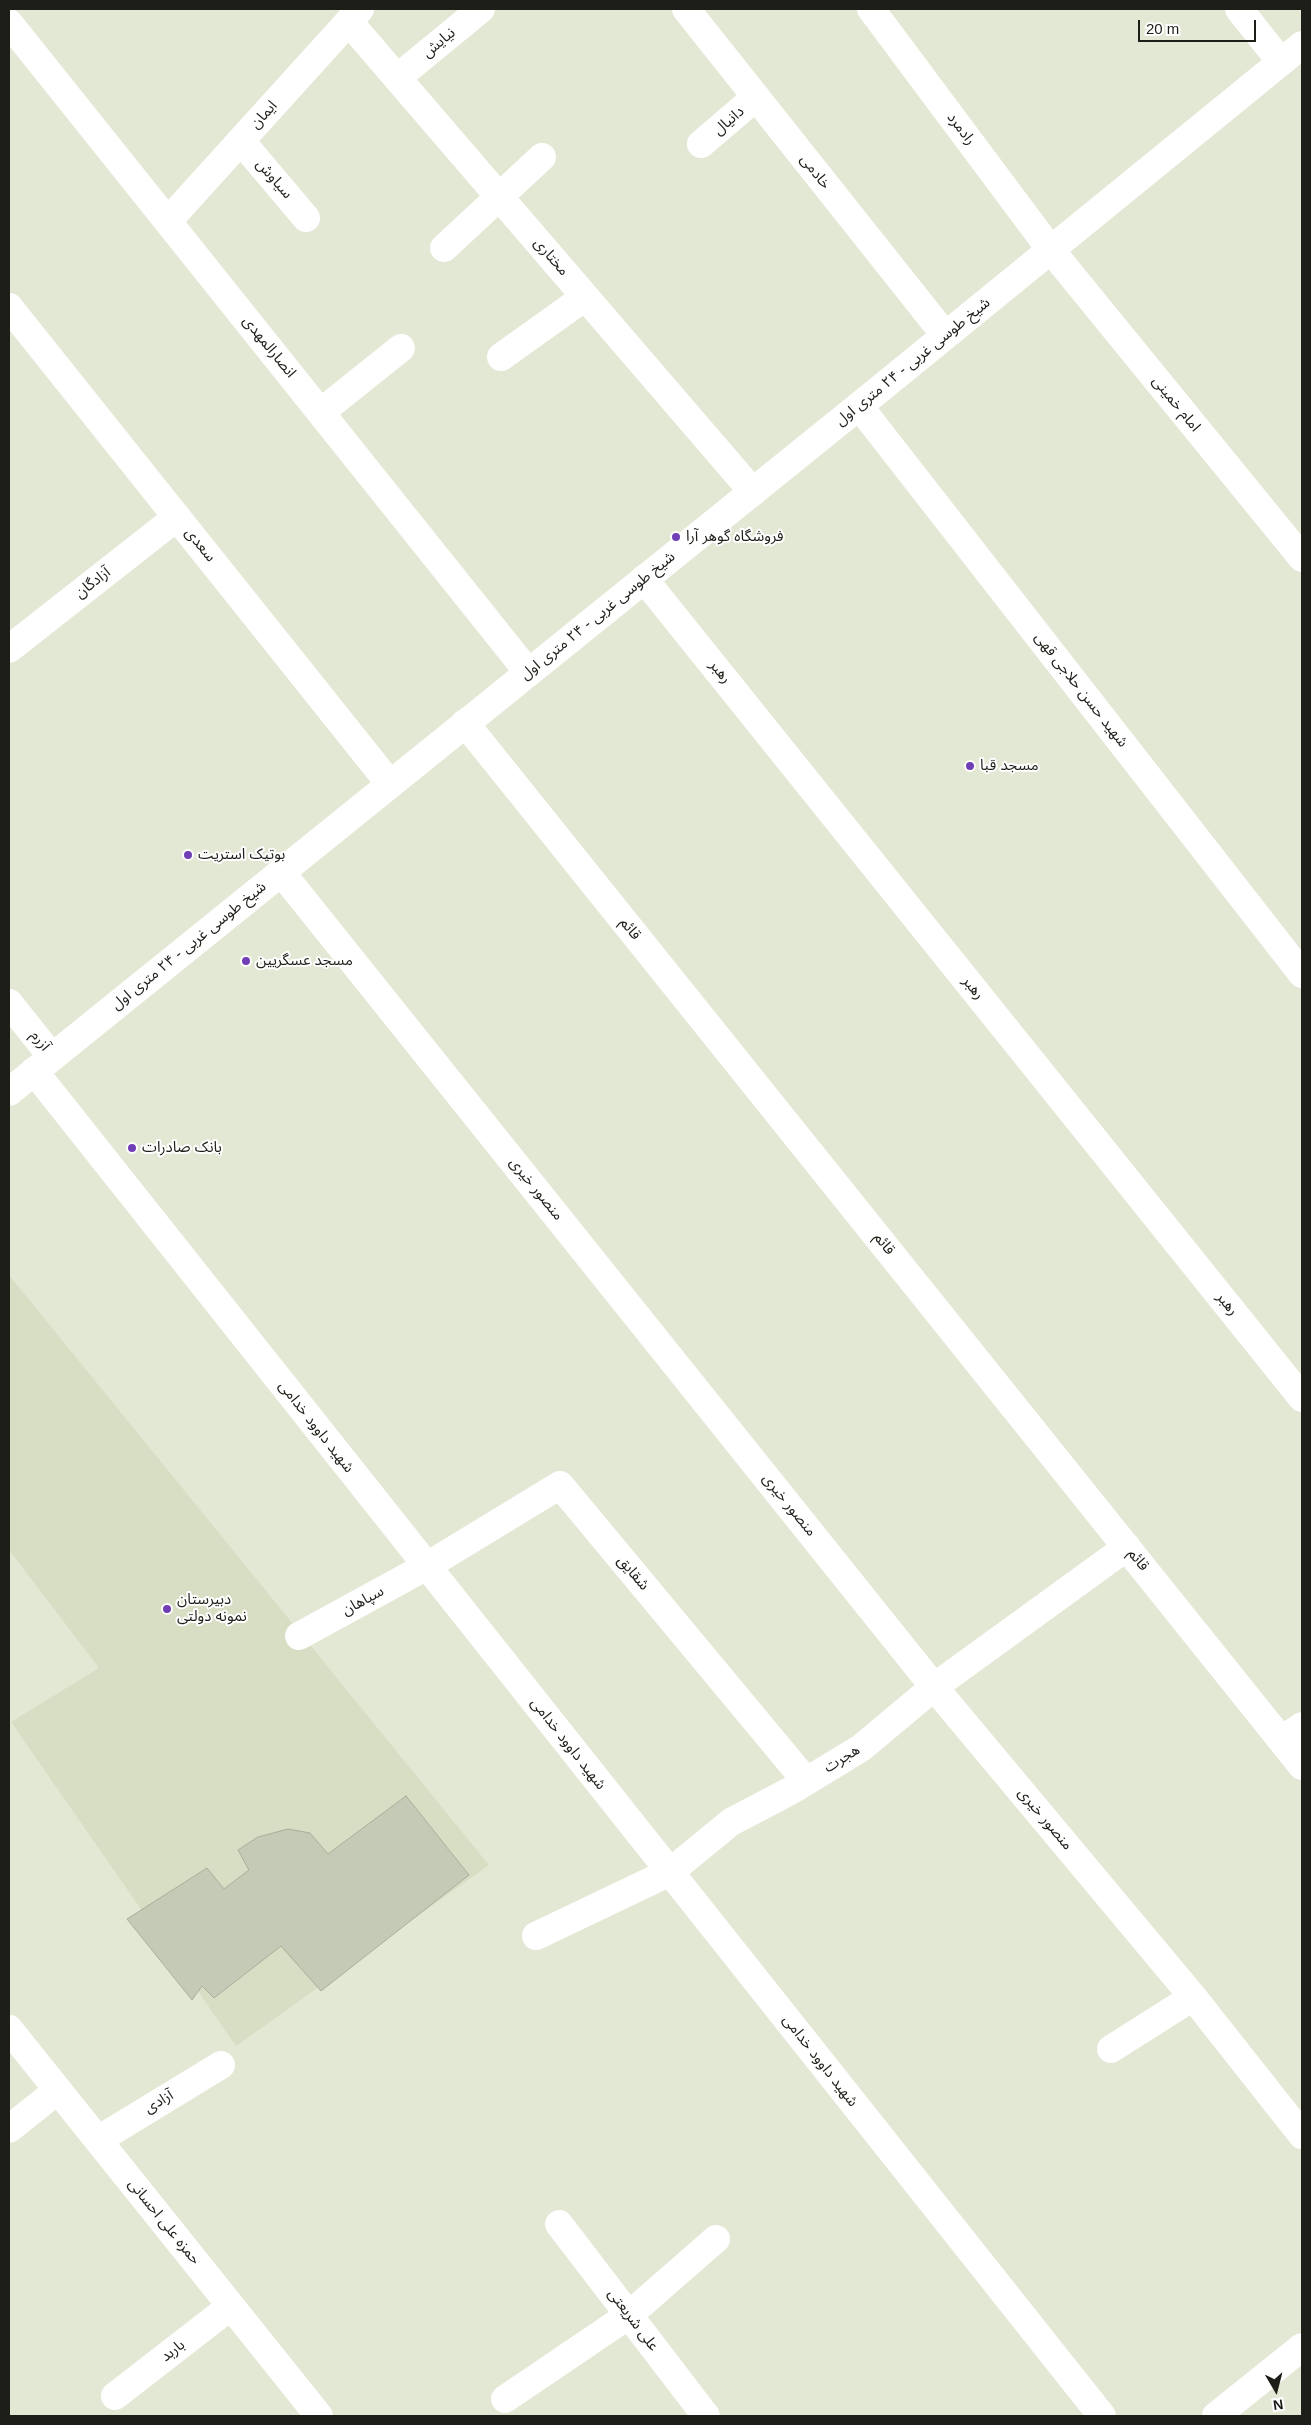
<!DOCTYPE html>
<meta charset="utf-8">
<style>
body{margin:0}
#map{position:relative;width:1311px;height:2425px;overflow:hidden;background:#e3e8d5;font-family:Arial,sans-serif}
canvas{display:block}
.frame{position:absolute;inset:0;border:10px solid #1c1e17;pointer-events:none}
.north{position:absolute;left:1251px;top:2365px;width:50px;height:50px;-webkit-text-stroke:4px #fff;paint-order:stroke;rotate:172deg;font-size:14px;font-weight:700;line-height:20px;text-align:center;color:#1c1e17}
.north::after{content:'';display:block;margin:auto;width:18px;height:22px;background:#1c1e17;clip-path:polygon(50% 0,100% 100%,50% 72%,0 100%)}
.scale{position:absolute;left:1138px;top:20px;width:118px;height:22px;box-sizing:border-box;border:2px solid #1c1e17;border-top:0;padding-left:6px;font-size:15px;line-height:18px;white-space:nowrap;color:#1c1e17;-webkit-text-stroke:4px #fff;paint-order:stroke}
</style>
<div id="map">
<canvas width="1311" height="2425"></canvas>
<div class="frame"></div>
<div class="north">N</div>
<div class="scale">20 m</div>
</div>
<script>
const g = document.querySelector('canvas').getContext('2d');
g.lineJoin = 'round';
function paint(path, color) {
  g.fillStyle = color;
  g.fill(path, 'evenodd');
}
function toPath(rows) {
  const path = new Path2D();
  for (const r of rows) {
    path.moveTo(r[0], r[1]);
    for (let i = 2; i < r.length; i += 2) path.lineTo(r[i], r[i + 1]);
  }
  return path;
}
function strokePath(path, color, width, dash) {
  g.strokeStyle = color;
  g.lineWidth = width;
  g.lineCap = dash ? 'butt' : 'round';
  g.setLineDash(dash || []);
  g.stroke(path);
}
function drawText(font, color, halo, rows, align = 'center') {
  g.font = font + ' Arial,"Noto Sans Arabic",sans-serif';
  g.lineWidth = 4;
  g.setLineDash([]);
  g.textBaseline = 'middle';
  g.strokeStyle = halo;
  g.fillStyle = color;
  for (const [text, x, y, turn = 0] of rows) {
    g.save();
    g.translate(x, y);
    g.rotate((+turn || 0) * Math.PI / 180);
    g.textAlign = isNaN(turn) ? turn : align;
    if (halo) g.strokeText(text, 0, 0);
    g.fillText(text, 0, 0);
    g.restore();
  }
}
const built = toPath([
 [9,1275,489,1865,236,2046,11,1722,99,1668,9,1550]
]);
const building = toPath([
 [406,1796,469,1875,321,1991,281,1946,214,1998,202,1986,192,2000,127,1919,207,1868,224,1889,249,1870,238,1850,258,1837,288,1829,310,1833,328,1854,406,1796]
]);
const street = toPath([
 [349,22,753,492],
 [9,23,528,672],
 [397,78,481,9],
 [241,141,306,218],
 [701,144,756,97],
 [444,248,542,157],
 [1050,249,1302,558],
 [501,357,585,297],
 [859,406,1302,974],
 [321,412,401,348],
 [644,579,1302,1398],
 [9,649,177,517],
 [465,723,1302,1766],
 [281,872,934,1687,1193,1997,1302,2135],
 [9,1003,52,1057],
 [34,1071,1102,2416],
 [299,1636,427,1566,560,1485,806,1781],
 [1282,1740,1302,1726],
 [536,1936,670,1872,731,1822,792,1790,861,1748,934,1687,1127,1547],
 [9,2029,319,2416],
 [1111,2049,1193,1997],
 [9,2129,58,2090],
 [98,2140,221,2065],
 [559,2224,706,2416],
 [115,2396,231,2306],
 [505,2399,629,2315,716,2239]
]);
const secondary = toPath([
 [686,9,945,335],
 [871,9,1050,249],
 [1239,9,1281,62],
 [168,221,360,9],
 [9,307,390,784],
 [9,1092,859,406,1302,45],
 [1216,2416,1302,2347]
]);
const markers = [
 [676,537,5,"#703fb6"],
 [970,766,5,"#703fb6"],
 [188,855,5,"#703fb6"],
 [246,961,5,"#703fb6"],
 [132,1148,5,"#703fb6"],
 [167,1609,5,"#703fb6"]
];
const streetNames = [
 ["نیایش",439,43,-40],
 ["ایمان",264,115,-48],
 ["دانیال",729,121,-41],
 ["رادمرد",961,129,53],
 ["خادمی",815,172,52],
 ["سیاوش",274,179,49],
 ["مختاری",551,257,49],
 ["انصارالمهدی",269,347,51],
 ["شیخ طوسی غربی - ۲۴ متری اول",913,362,-39],
 ["امام خمینی",1176,404,51],
 ["سعدی",200,545,51],
 ["آزادگان",93,583,-38],
 ["شیخ طوسی غربی - ۲۴ متری اول",598,616,-39],
 ["رهبر",720,672,51],
 ["شهید حسن حلاجی قهی",1081,690,52],
 ["قائم",630,929,51],
 ["شیخ طوسی غربی - ۲۴ متری اول",189,946,-39],
 ["رهبر",973,988,51],
 ["آزرم",40,1041,51],
 ["منصور خیری",536,1189,51],
 ["قائم",884,1244,51],
 ["رهبر",1227,1304,51],
 ["شهید داوود خدامی",316,1427,52],
 ["منصور خیری",789,1505,51],
 ["قائم",1138,1560,51],
 ["شقایق",633,1573,50],
 ["سپاهان",363,1601,-29],
 ["شهید داوود خدامی",568,1744,52],
 ["هجرت",842,1759,-32],
 ["منصور خیری",1045,1819,50],
 ["شهید داوود خدامی",820,2061,52],
 ["آزادی",159,2102,-31],
 ["حمزه علی احسانی",164,2222,51],
 ["علی شریعتی",633,2320,53],
 ["باربد",173,2351,-38]
];
const poiNames = [
 ["فروشگاه گوهر آرا",686,537],
 ["مسجد قبا",980,766],
 ["بوتیک استریت",198,855],
 ["مسجد عسگریین",256,961],
 ["بانک صادرات",142,1148],
 ["دبیرستان",177,1600],
 ["نمونه دولتی",177,1617]
];
paint(built, '#d7dec3');
paint(building, '#c5cab7');
strokePath(building, '#aaae9c', 1);
strokePath(street, '#fff', 28);
strokePath(secondary, '#fff', 28);
for (const [x, y, r, color] of markers) {
  const dot = new Path2D();
  dot.arc(x, y, r, 0, 2 * Math.PI);
  g.fillStyle = color;
  g.fill(dot);
  strokePath(dot, '#fff', 2);
}
drawText('15px', '#1c1e17', '#fff', streetNames);
drawText('15px', '#1c1e17', '#fff', poiNames, 'left');
</script>
